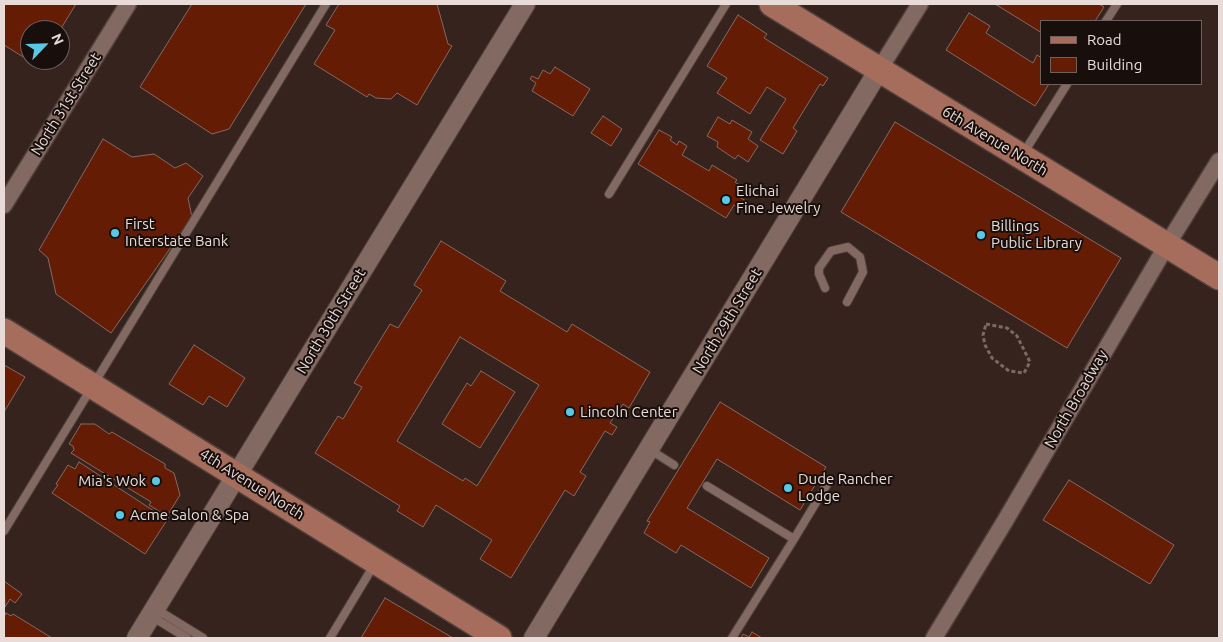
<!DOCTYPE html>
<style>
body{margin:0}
#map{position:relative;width:1223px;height:642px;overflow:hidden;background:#37231d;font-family:Ubuntu,sans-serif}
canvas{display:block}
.frame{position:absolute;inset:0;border:5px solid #e9dbd7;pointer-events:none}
.legend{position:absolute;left:1040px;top:20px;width:162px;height:65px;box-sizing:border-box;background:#180f0c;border:1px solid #6c615d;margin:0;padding:6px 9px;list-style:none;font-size:15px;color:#e9dbd7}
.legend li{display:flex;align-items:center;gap:10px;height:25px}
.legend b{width:25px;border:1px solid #6c615d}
.north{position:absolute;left:20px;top:20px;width:50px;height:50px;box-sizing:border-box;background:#180f0c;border:1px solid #6c615d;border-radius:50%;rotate:66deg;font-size:14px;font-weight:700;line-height:20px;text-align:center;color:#e9dbd7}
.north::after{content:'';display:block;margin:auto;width:18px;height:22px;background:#58c9e4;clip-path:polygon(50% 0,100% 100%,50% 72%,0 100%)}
</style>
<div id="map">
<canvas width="1223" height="642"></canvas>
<div class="frame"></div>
<ul class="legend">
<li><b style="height:6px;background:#a66d5d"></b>Road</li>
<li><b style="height:14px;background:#651c05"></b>Building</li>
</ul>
<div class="north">N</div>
</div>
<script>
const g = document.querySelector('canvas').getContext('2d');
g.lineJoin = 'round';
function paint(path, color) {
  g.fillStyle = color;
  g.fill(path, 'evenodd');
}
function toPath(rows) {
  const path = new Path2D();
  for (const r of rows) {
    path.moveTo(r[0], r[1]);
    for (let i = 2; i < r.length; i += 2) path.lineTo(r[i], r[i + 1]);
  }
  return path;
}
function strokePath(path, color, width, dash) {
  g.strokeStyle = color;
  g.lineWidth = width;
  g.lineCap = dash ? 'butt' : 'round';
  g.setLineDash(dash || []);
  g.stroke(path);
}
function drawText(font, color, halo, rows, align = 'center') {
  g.font = font + ' Ubuntu,sans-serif';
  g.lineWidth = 4;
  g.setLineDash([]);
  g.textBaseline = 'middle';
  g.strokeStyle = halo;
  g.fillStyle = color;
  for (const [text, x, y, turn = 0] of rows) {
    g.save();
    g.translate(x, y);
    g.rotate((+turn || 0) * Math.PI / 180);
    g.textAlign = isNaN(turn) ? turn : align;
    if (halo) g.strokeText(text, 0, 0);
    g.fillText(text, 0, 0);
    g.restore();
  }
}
const building = toPath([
 [4,4,76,4,60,30,30,30,30,60,42,60,38,66,4,45,4,4],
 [192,4,306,4,229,129,212,134,140,87,192,4],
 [339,4,437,4,448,44,452,46,417,105,397,93,391,99,376,98,369,94,367,97,314,64,335,30,326,25,339,4],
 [995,4,1099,4,1104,7,1095,21,1042,21,1042,33,995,4],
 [969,13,990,26,986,33,1033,63,1037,55,1042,58,1042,84,1049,84,1035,106,946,50,969,13],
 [738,15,767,34,764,38,828,78,823,86,820,84,793,128,797,131,783,154,760,140,786,99,767,87,750,114,717,93,727,78,707,66,738,15],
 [555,67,590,89,573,116,532,91,536,83,530,79,532,76,538,79,543,70,550,74,555,67],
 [603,116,622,129,611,146,591,133,603,116],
 [718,117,730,124,732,120,752,132,748,139,758,146,748,162,738,155,735,159,717,147,718,142,707,136,718,117],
 [895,122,1121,258,1067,348,841,212,895,122],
 [659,130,672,137,670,140,677,145,679,141,687,146,682,155,709,171,712,165,737,180,735,182,746,189,741,198,746,201,741,209,734,205,726,218,638,164,659,130],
 [103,139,132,157,154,154,175,168,186,163,203,176,188,198,192,217,111,333,56,294,48,258,39,250,103,139],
 [441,241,506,281,500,291,567,332,572,324,650,372,629,408,623,404,610,423,617,427,612,435,605,431,580,472,586,476,574,496,565,490,511,578,480,559,492,540,436,505,423,527,397,511,400,506,315,453,338,416,343,419,362,387,354,383,390,324,398,328,422,290,414,285,441,241],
 [460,337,539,385,477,486,465,478,463,481,397,441,460,337],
 [194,345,245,378,227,407,209,396,203,405,169,384,194,345],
 [4,365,25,377,4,412,4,365],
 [481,371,515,392,480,448,442,424,467,383,471,386,481,371],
 [720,402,826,467,800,510,717,459,687,508,769,558,751,588,681,545,676,553,644,533,650,522,647,521,720,402],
 [81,424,95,424,109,434,112,432,165,464,165,468,174,473,180,495,167,516,149,505,151,502,71,453,74,450,73,446,69,444,81,424],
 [79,462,157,513,158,511,169,517,145,554,52,493,58,485,56,484,68,465,75,469,79,462],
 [1069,480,1174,545,1150,584,1043,520,1069,480],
 [4,581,22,594,15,603,10,599,5,607,4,581],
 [385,598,453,638,361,638,385,598],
 [6,613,11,616,13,614,52,638,5,638,4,637,4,617,6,613],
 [752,632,762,638,741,638,743,634,749,637,752,632]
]);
const path = toPath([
 [986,324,1007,328,1017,336,1030,362,1024,373,1009,371,992,358,985,345,983,335,986,324]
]);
const service = toPath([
 [1106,21,1117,4],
 [1023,154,1067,84],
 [609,194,726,4],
 [825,288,819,274,819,268,831,251,848,247,860,257,863,272,847,302],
 [649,449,674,465],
 [707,486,794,539,732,638],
 [4,531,326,4],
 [794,539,829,481],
 [156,609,203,638],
 [151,616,187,638],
 [330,638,374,565]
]);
const minor = toPath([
 [879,70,920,4],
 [4,205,128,4],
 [934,638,1005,521,1167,245,1219,161]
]);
const tertiary = toPath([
 [137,638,525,4],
 [534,638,879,70]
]);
const primary = toPath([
 [772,4,1219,277],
 [4,331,499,638]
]);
const markers = [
 [726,200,5,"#58c9e4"],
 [115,233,5,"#58c9e4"],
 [981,235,5,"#58c9e4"],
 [570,412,5,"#58c9e4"],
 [156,481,5,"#58c9e4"],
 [788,488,5,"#58c9e4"],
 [120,515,5,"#58c9e4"]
];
const streetNames = [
 ["North 31st Street",66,104,-58],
 ["6th Avenue North",995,141,31],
 ["North 30th Street",331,321,-59],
 ["North 29th Street",727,321,-59],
 ["North Broadway",1076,399,-60],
 ["4th Avenue North",252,484,32]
];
const poiNames = [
 ["Elichai",736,191],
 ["Fine Jewelry",736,208],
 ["First",125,224],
 ["Interstate Bank",125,241],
 ["Billings",991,226],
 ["Public Library",991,243],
 ["Lincoln Center",580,412],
 ["Dude Rancher",798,479],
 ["Lodge",798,496],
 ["Mia's Wok",146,481,"right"],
 ["Acme Salon & Spa",130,515]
];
paint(building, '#651c05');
strokePath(building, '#836a63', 1);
strokePath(service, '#4f3e39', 10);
strokePath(minor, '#4f3e39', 19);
strokePath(tertiary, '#4f3e39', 22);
strokePath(primary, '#4f3e39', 28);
strokePath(path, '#7b6964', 3, [4, 2.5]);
strokePath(service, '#826962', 8);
strokePath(minor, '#826962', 16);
strokePath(tertiary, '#826962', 20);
strokePath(primary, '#a66d5d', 25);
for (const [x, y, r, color] of markers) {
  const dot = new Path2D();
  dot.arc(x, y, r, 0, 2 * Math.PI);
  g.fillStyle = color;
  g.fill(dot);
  strokePath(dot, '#180f0c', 2);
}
drawText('15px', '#e9dbd7', '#180f0c', streetNames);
drawText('15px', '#e9dbd7', '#180f0c', poiNames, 'left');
</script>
